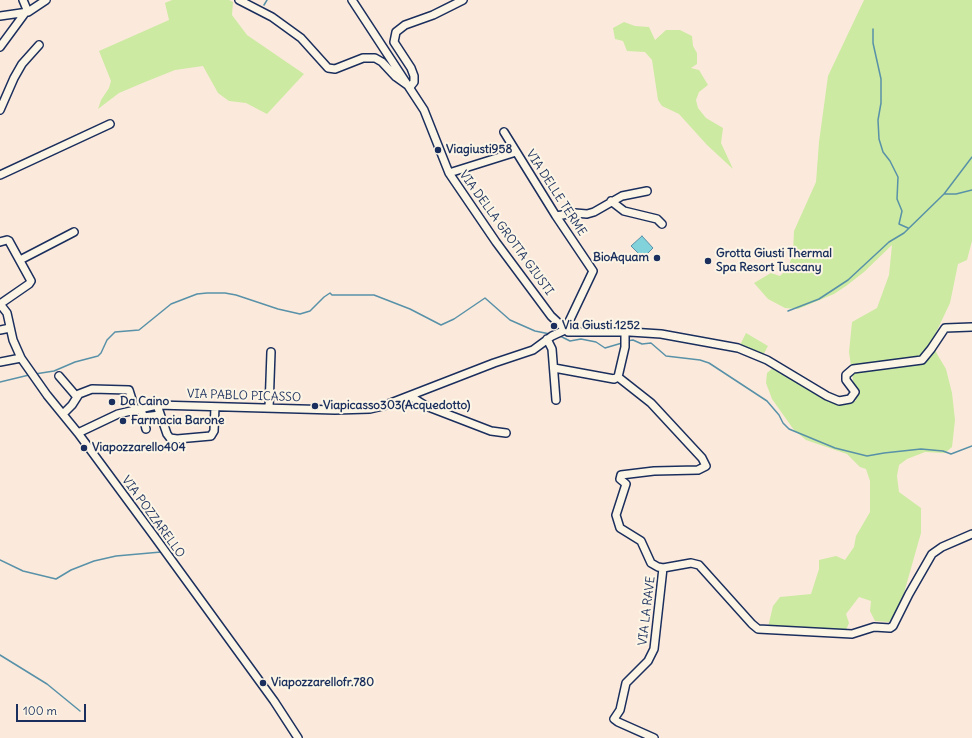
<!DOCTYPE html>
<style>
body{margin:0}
#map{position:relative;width:972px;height:738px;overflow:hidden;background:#fbeadc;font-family:Delius,sans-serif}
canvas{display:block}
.scale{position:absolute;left:16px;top:704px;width:70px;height:18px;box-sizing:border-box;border:2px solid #1b2f5e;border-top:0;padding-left:5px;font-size:12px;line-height:14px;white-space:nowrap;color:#1b2f5e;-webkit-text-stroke:3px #fcf5e5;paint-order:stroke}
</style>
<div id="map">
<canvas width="972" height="738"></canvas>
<div class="scale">100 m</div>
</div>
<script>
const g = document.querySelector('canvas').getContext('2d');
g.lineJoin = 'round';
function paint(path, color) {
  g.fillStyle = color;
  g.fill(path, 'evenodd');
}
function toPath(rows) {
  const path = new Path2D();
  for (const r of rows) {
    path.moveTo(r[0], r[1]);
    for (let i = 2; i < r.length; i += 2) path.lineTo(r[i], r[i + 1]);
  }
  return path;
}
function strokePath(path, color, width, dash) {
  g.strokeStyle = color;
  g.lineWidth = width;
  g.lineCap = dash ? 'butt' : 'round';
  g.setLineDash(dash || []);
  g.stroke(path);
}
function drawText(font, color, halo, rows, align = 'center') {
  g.font = font + ' Delius,sans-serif';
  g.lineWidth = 4;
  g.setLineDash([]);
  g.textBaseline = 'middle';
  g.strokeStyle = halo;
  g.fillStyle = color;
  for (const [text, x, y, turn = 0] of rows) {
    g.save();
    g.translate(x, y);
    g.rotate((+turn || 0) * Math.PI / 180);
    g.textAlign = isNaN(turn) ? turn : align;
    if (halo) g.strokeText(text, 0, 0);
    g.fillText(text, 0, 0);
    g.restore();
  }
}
const green = toPath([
 [172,0,229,0,233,2,232,15,247,35,304,74,267,114,246,103,229,101,218,93,203,66,175,70,145,82,119,93,98,109,101,100,109,88,111,81,99,51,169,20,165,3],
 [864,0,972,0,972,241,967,260,958,264,950,303,932,341,937,354,946,369,952,393,955,420,952,447,945,453,925,452,907,459,899,465,897,476,899,492,921,508,921,533,902,600,895,615,889,622,875,621,870,611,871,601,859,597,846,614,849,623,846,630,815,630,768,627,773,606,780,597,811,594,819,569,819,560,836,556,845,560,854,547,856,536,870,512,870,481,866,469,860,467,847,454,806,440,794,430,772,399,766,383,767,373,774,367,824,399,838,402,856,401,849,352,852,322,877,308,889,275,892,245,864,272,846,286,834,294,798,309,785,308,768,299,754,283,771,273,780,276,788,268,793,253,794,231,816,182,819,142,828,76],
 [624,22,635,26,649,27,655,40,666,30,680,30,692,36,693,46,697,53,697,64,691,68,699,70,708,85,699,92,696,100,698,108,706,118,723,128,721,143,733,169,707,145,679,114,662,106,658,100,652,60,645,52,627,51,623,41,615,39,613,28],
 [746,333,768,346,762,357,740,345]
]);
const water = toPath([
 [642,236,653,248,643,258,631,246,642,236]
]);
const stream = toPath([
 [264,5,267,0],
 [873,29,873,43,881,79,881,103,878,120,879,139,883,152,890,161,898,177,897,199,902,211,899,224,908,228],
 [944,194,972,157],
 [788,311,819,299,848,280,889,242,904,233,944,194,956,194,972,190],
 [560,336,570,341,581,339,596,342,605,348,622,343],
 [627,341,633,340,642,344,651,343,666,356,700,360,709,363,767,401,779,415,783,423,789,429,835,448,867,456,884,453,921,449,943,451,951,454,972,446],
 [35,374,54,371,75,362,98,356,101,353,107,340,115,332,139,330,171,304,197,294,207,293,225,293,236,295,278,309,300,314,310,311,324,297,330,293,332,295,374,295,410,309,441,325,454,319,485,298,510,320,535,331,550,334],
 [0,382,29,375],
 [0,560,23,571,56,579,71,570,94,561,116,556,161,552],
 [0,655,47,684,80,711]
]);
const minor = toPath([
 [23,0,28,12],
 [239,0,272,17,301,38,328,68,335,69,363,58,375,58,382,62,396,77,410,87,414,82,414,76,411,68,394,42,396,32,405,25,433,15,463,0],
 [352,0,424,110,449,173,496,242,551,316,568,332,630,332,661,334,738,348,767,360,827,396,839,401,850,399,855,392,846,380,846,375,853,369,922,360,931,349,945,328,972,327],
 [0,16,28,12,46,0],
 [0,47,25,13],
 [0,110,14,78,22,64,39,45],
 [504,132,556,216,593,271,565,330],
 [449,173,516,152],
 [0,175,110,124],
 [611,201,624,211,657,219,662,224],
 [556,216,575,213,587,214,594,212,622,196,647,191],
 [0,242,7,240,9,241,31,281,29,284,0,304],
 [20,260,74,232],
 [0,304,7,313,13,340,21,358,47,395,78,433,154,536,274,701,298,738],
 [0,330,10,328],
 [547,339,552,349,556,400],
 [0,362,21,358],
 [554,368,614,379,618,377],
 [59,376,77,397],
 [618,377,651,403,702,458,706,466,698,470,654,471,621,475,620,479,626,484,616,515,620,528,641,541,651,563,658,567,663,568,691,563,699,565,752,624,758,629,852,634,874,627,890,628,893,626,909,594,932,554,942,547,972,534],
 [618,377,625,347,625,332],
 [410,396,426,406,491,431,506,433],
 [157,405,167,434,170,438,177,439,211,436,214,431,215,407],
 [141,408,146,429],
 [269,408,271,352],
 [63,414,72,405,79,394,92,389,129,390,135,409],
 [143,417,160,415],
 [78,433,118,414,157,405,335,410,370,409,383,406,494,363,533,350,552,336,565,330],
 [654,738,618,722,614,719,620,710,626,683,648,661,654,649,663,568]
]);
const markers = [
 [438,150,4,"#1b2f5e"],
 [657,258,4,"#1b2f5e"],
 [708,261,4,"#1b2f5e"],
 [554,326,4,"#1b2f5e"],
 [112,402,4,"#1b2f5e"],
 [315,406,4,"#1b2f5e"],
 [123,421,4,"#1b2f5e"],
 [84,448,4,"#1b2f5e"],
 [263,683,4,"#1b2f5e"]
];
const poiNames = [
 ["Viagiusti958",446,150],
 ["Grotta Giusti Thermal",716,254],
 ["Spa Resort Tuscany",716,268],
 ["BioAquam",649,258,"right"],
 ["Via Giusti 1252",562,326],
 ["Da Caino",120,402],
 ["Viapicasso303(Acquedotto)",323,406],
 ["Farmacia Barone",131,421],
 ["Viapozzarello404",92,448],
 ["Viapozzarellofr.780",271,683]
];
const streetNames = [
 ["VIA DELLE TERME",556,193,57],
 ["VIA DELLA GROTTA GIUSTI",506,233,54],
 ["VIA PABLO PICASSO",244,396,2],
 ["VIA POZZARELLO",153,517,54],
 ["VIA LA RAVE",647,611,-83]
];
paint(green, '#cceaa1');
paint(water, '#81d2da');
strokePath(water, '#5891a8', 1);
strokePath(stream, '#5891a8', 1.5);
strokePath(minor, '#1b2f5e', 10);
strokePath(minor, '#fcf5e5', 7);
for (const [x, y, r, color] of markers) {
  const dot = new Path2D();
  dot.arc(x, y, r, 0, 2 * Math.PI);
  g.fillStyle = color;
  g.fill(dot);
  strokePath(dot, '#fcf5e5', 1.5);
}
drawText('bold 12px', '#1b2f5e', '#fcf5e5', poiNames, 'left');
drawText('12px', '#1b2f5e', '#fcf5e5', streetNames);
</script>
